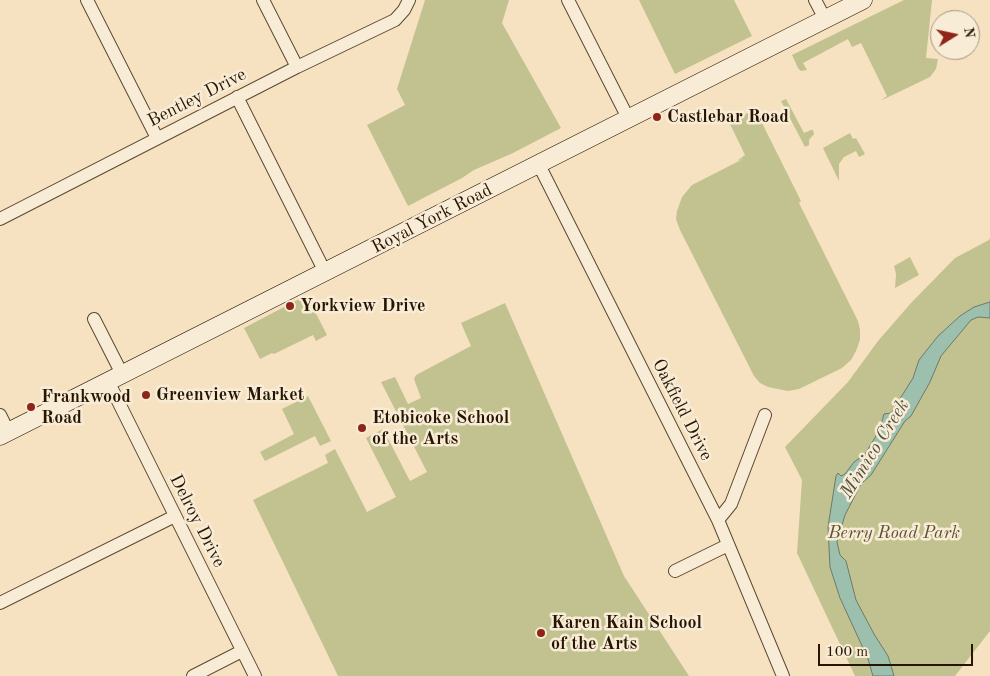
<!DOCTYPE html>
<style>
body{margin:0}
#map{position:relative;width:990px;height:676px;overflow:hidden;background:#f6e2c1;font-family:"Old Standard TT",serif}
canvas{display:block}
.north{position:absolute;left:930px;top:10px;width:50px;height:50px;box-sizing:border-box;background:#f9ecd7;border:1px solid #a59681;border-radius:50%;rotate:80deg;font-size:14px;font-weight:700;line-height:20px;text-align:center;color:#261601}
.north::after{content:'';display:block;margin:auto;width:18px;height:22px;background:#8f2418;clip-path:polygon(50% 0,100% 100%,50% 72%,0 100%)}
.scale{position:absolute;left:818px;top:644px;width:155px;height:22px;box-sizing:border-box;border:2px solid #261601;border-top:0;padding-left:6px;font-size:15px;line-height:18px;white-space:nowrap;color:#261601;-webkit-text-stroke:4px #f9ecd7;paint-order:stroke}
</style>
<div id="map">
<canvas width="990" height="676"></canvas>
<div class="north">N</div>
<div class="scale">100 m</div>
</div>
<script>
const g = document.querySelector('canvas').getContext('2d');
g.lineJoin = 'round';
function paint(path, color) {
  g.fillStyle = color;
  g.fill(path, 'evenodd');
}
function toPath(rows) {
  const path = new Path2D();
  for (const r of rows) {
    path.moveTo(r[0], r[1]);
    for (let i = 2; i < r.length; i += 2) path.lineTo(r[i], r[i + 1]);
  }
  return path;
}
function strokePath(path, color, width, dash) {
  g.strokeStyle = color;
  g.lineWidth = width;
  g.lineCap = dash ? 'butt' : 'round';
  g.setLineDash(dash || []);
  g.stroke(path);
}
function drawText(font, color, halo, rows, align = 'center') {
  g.font = font + ' "Old Standard TT",serif';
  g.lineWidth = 5;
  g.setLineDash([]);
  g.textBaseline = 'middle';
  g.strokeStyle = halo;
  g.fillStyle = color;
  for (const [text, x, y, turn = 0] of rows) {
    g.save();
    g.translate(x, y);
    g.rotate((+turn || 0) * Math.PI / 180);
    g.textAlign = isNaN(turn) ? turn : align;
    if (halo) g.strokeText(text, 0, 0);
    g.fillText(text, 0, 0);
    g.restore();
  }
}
const green = toPath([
 [425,0,509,0,502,23,561,128,513,153,474,170,462,178,408,206,367,125,405,105,397,89],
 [639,0,734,0,752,36,675,74],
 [904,0,932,0,926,58,938,59,936,69,930,77,880,101,887,96,861,43,852,47,848,39,803,63,807,70,801,71,798,68,792,55],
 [786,99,804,133,811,130,813,130,814,134,809,140,809,145,805,147,781,101],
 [756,111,801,201,799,203,858,321,860,330,860,340,856,351,851,360,842,368,799,389,788,391,768,387,760,383,754,376,680,230,676,219,677,211,682,197,692,185,743,159,737,161,745,155,729,122,750,112],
 [850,133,853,139,856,138,865,154,859,157,856,151,844,157,839,164,839,181,823,148],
 [990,238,990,631,955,676,855,676,797,553,802,480,785,447,848,382,878,341,911,303,955,258,989,240],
 [910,257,919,275,895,288,896,274,894,266],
 [303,297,309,300,327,335,316,341,313,335,274,354,272,353,260,359,244,328],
 [505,303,624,576,689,676,338,676,253,500,328,463,325,455,335,449,367,512,396,497,366,438,383,429,410,481,427,472,381,382,395,377,408,404,421,398,414,379,416,375,471,346,461,323],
 [308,396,331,441,320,446,315,436,265,461,260,452,294,434,282,409]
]);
const water = toPath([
 [990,302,990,318,978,317,971,320,941,356,930,382,911,416,905,421,871,475,861,484,845,515,837,542,840,555,846,561,856,600,874,634,888,656,894,676,873,676,868,659,840,598,830,567,828,527,836,476,838,473,841,476,845,474,854,462,865,454,879,431,884,414,891,413,913,378,919,360,938,336,960,316,974,307,990,302]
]);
const minor = toPath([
 [87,0,157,138],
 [263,0,297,67],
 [568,0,628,118],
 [815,0,825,19],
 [237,97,325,272],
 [539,165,718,520,783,676],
 [0,219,297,67,395,20,404,10,409,0],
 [94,319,122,374],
 [108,381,255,676],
 [0,415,8,431],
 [718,520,731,504,765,415],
 [675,571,728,545],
 [0,603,175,516],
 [193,676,242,651]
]);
const secondary = toPath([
 [0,436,863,0]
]);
const markers = [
 [657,117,5,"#8f2418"],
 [290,306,5,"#8f2418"],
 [146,395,5,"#8f2418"],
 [31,407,5,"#8f2418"],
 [362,428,5,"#8f2418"],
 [541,633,5,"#8f2418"]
];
const streetNames = [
 ["Bentley Drive",197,98,-27],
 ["Royal York Road",432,219,-27],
 ["Oakfield Drive",682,410,63],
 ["Delroy Drive",197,521,63]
];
const poiNames = [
 ["Castlebar Road",667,117],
 ["Yorkview Drive",300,306],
 ["Greenview Market",156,395],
 ["Frankwood",41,397],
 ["Road",41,418],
 ["Etobicoke School",372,418],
 ["of the Arts",372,439],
 ["Karen Kain School",551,623],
 ["of the Arts",551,644]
];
const parkNames = [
 ["Berry Road Park",894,533]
];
const waterNames = [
 ["Mimico Creek",875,449,-58]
];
paint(green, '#c1c290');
paint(water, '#9dbfae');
strokePath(water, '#6d7b69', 1);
strokePath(minor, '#5a4931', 14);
strokePath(secondary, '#261601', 19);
strokePath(minor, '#f9ecd7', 12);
strokePath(secondary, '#f9ecd7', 18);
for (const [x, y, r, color] of markers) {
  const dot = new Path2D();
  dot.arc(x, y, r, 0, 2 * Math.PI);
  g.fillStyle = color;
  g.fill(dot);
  strokePath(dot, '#f9ecd7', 2);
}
drawText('18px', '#261601', '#f9ecd7', streetNames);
drawText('bold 18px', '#261601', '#f9ecd7', poiNames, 'left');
drawText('italic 18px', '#5c5233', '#f9ecd7', parkNames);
drawText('italic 19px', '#50513e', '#f9ecd7', waterNames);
</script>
